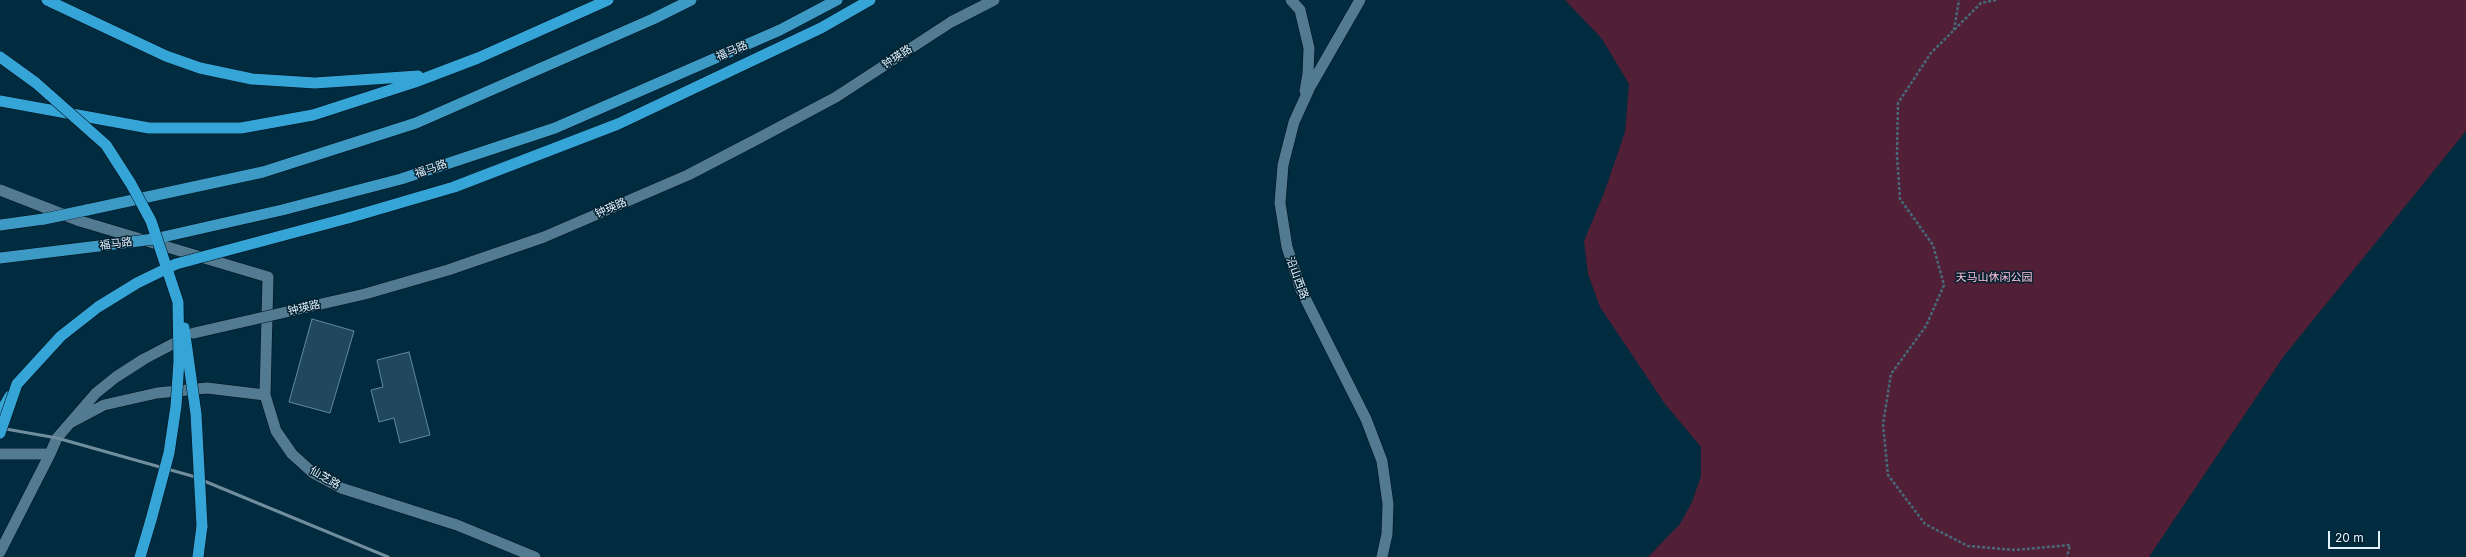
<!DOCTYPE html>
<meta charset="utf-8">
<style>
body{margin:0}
#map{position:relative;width:2466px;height:557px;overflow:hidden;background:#012b3e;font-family:Inter,sans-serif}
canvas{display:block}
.scale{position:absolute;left:2328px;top:531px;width:52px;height:18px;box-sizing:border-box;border:2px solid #e2f2fd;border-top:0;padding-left:5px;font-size:12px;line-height:14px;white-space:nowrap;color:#e2f2fd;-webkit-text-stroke:3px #032130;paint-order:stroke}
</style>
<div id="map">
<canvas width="2466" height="557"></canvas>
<div class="scale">20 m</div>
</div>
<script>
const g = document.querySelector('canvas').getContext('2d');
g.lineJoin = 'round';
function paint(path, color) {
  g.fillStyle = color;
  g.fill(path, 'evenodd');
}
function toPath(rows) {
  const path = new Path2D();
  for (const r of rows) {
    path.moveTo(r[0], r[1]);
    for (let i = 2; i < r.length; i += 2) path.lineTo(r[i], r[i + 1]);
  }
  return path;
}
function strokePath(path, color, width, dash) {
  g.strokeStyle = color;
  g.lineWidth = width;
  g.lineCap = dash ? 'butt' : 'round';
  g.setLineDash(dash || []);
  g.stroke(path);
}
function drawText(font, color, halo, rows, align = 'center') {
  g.font = font + ' Inter,"Noto Sans SC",sans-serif';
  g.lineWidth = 3;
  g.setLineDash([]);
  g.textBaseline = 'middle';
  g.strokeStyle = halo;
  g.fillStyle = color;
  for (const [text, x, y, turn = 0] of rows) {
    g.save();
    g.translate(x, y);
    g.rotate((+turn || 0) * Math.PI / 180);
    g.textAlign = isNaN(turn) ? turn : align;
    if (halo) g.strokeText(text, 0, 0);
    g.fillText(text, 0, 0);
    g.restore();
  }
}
const green = toPath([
 [1565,0,2466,0,2466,131,2284,356,2149,557,1648,557,1680,524,1692,502,1701,476,1701,447,1665,404,1600,307,1588,274,1584,241,1604,193,1625,132,1629,84,1602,39]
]);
const building = toPath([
 [312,319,354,331,330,413,289,402,312,319],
 [409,352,430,435,400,443,394,418,379,422,371,390,383,387,377,360,409,352]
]);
const path = toPath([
 [1996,0,1981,3,1931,53,1898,103,1897,155,1900,199,1933,245,1944,285,1926,326,1891,374,1883,424,1888,475,1925,524,1968,546,2015,550,2070,545,2067,557],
 [1954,30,1959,0]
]);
const tertiary = toPath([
 [1291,0,1300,10,1309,48,1308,74,1305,91],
 [1360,0,1310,87,1294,122,1283,165,1280,203,1287,247,1301,290,1366,419,1382,461,1388,504,1387,534,1382,557],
 [951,22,994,0],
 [0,190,80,221,268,277,265,395,276,431,292,454,313,473,341,488,457,525,535,557],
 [70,423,104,405,157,393,207,388,265,395],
 [0,454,50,454,0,552],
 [50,454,57,438,96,393,116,377,144,359,186,337]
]);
const primary = toPath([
 [87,210,263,172,416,123,653,19,691,0],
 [0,225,44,219],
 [154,239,282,210,401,179,555,128,780,30,837,0],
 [0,258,107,245]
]);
const trunk = toPath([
 [47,0,166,56,200,68,252,79,315,83,418,76],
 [0,101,149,128,241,128,313,115,415,82,478,58,608,0],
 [348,218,454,187,618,124,821,28,870,0],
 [0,413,10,396],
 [140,557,151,520],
 [198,557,202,526]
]);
const rail = toPath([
 [0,428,57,438,192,476,388,557]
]);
const tertiaryBridge = toPath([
 [194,333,365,294,448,270,544,237,688,175,761,137,836,97,951,22]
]);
const primaryBridge = toPath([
 [44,219,87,210],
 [107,245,154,239]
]);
const trunkBridge = toPath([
 [0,57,36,83,106,145,131,184,151,221,178,302,179,361,176,406,169,453,151,520],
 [184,328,196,414,202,526],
 [0,433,17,384,61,336,98,307,137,283,176,264,348,218]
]);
const streetNames = [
 ["福马路",732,51,-23],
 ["钟瑛路",897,57,-33],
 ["福马路",431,169,-19],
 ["钟瑛路",611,208,-23],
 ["福马路",116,244,-7],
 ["沿山西路",1297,278,70],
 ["钟瑛路",304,308,-13],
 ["仙芝路",325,478,30]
];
const parkNames = [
 ["天马山休闲公园",1994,278]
];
paint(green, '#512036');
paint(building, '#20475b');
strokePath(building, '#6189a0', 1);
strokePath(tertiary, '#01121d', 12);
strokePath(primary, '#01121d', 12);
strokePath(trunk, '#01121d', 12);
strokePath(path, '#476979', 2.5, [3, 2]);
strokePath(tertiary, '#527a90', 11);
strokePath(primary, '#3c9ac5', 11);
strokePath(trunk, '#35a4d7', 11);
strokePath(rail, '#718e9d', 3);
strokePath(tertiaryBridge, '#01121d', 12, []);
strokePath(primaryBridge, '#01121d', 12, []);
strokePath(trunkBridge, '#01121d', 12, []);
strokePath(tertiaryBridge, '#527a90', 11);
strokePath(primaryBridge, '#3c9ac5', 11);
strokePath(trunkBridge, '#35a4d7', 11);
drawText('11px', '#e2f2fd', '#032130', streetNames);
drawText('11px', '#ffc2da', '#032130', parkNames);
</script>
